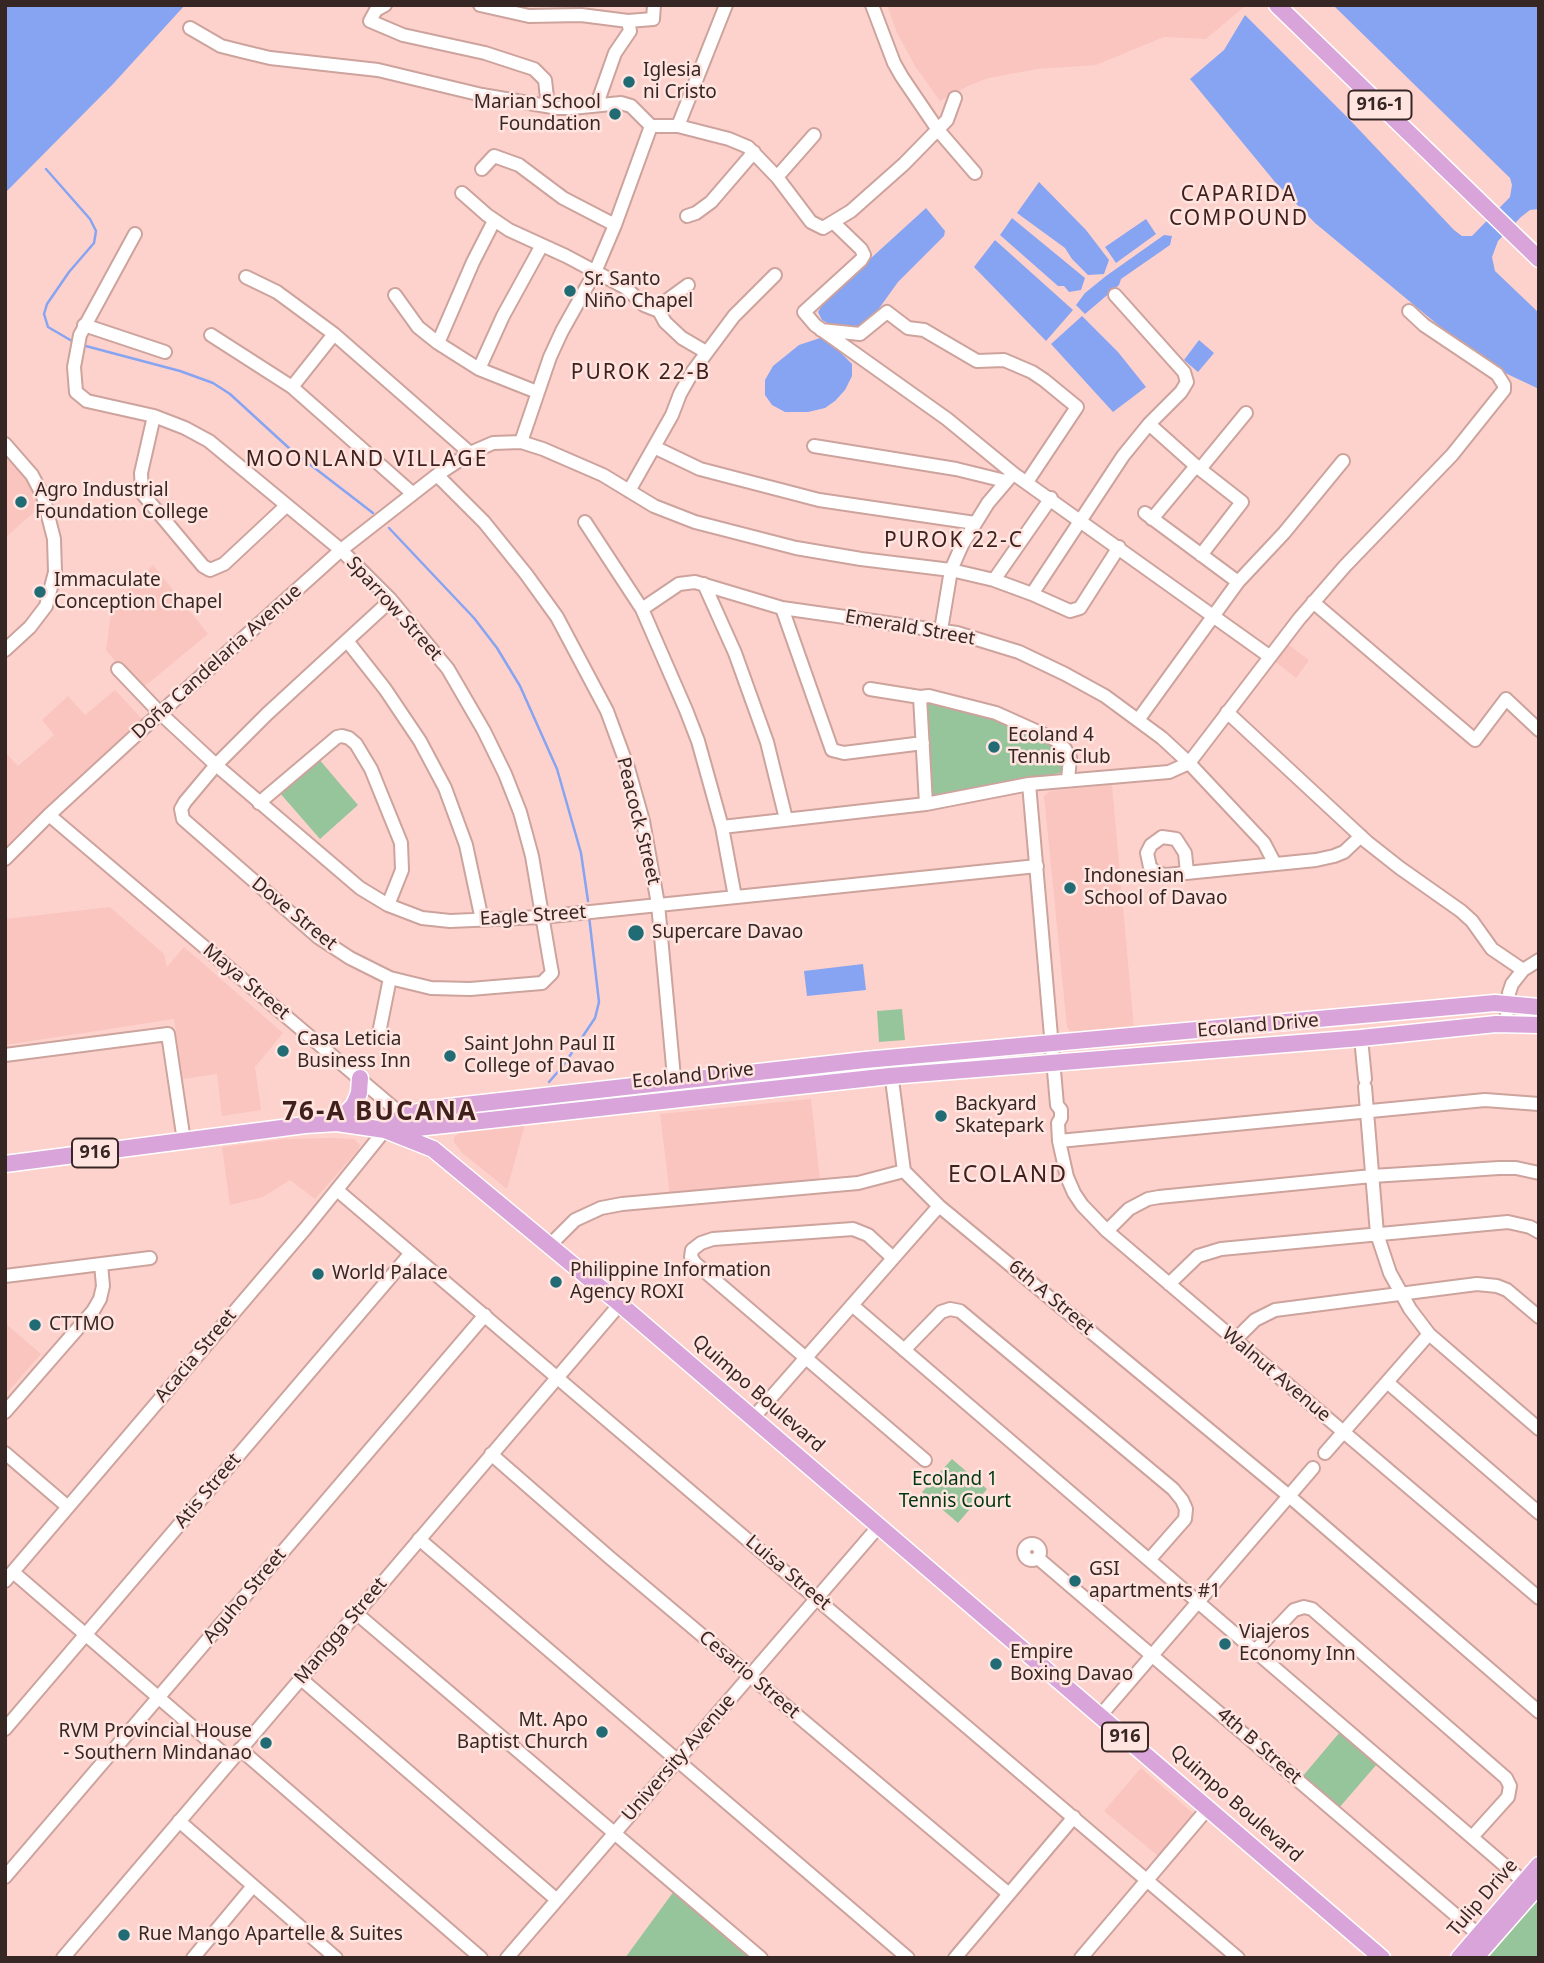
<!DOCTYPE html>
<meta charset="utf-8">
<style>
body{margin:0}
#map{position:relative;width:1544px;height:1963px;overflow:hidden;background:#fed2cc;font-family:"Noto Sans",sans-serif}
canvas{display:block}
.frame{position:absolute;inset:0;border:7px solid #372724;pointer-events:none}
</style>
<div id="map">
<canvas width="1544" height="1963"></canvas>
<div class="frame"></div>
</div>
<script>
const g = document.querySelector('canvas').getContext('2d');
g.lineJoin = 'round';
function paint(path, color) {
  g.fillStyle = color;
  g.fill(path, 'evenodd');
}
function toPath(rows) {
  const path = new Path2D();
  for (const r of rows) {
    if (r.length === 3) {
      path.moveTo(r[0] + r[2], r[1]);
      path.arc(r[0], r[1], r[2], 0, 2 * Math.PI);
      continue;
    }
    path.moveTo(r[0], r[1]);
    for (let i = 2; i < r.length; i += 2) path.lineTo(r[i], r[i + 1]);
  }
  return path;
}
function strokePath(path, color, width, dash) {
  g.strokeStyle = color;
  g.lineWidth = width;
  g.lineCap = dash ? 'butt' : 'round';
  g.setLineDash(dash || []);
  g.stroke(path);
}
function drawText(font, color, halo, rows, align = 'center') {
  g.font = font + ' "Noto Sans",sans-serif';
  g.lineWidth = 5;
  g.setLineDash([]);
  g.textBaseline = 'middle';
  g.strokeStyle = halo;
  g.fillStyle = color;
  for (const [text, x, y, turn = 0] of rows) {
    g.save();
    g.translate(x, y);
    g.rotate((+turn || 0) * Math.PI / 180);
    g.textAlign = isNaN(turn) ? turn : align;
    if (halo) g.strokeText(text, 0, 0);
    g.fillText(text, 0, 0);
    g.restore();
  }
}
const built = toPath([
 [887,5,1243,5,1244,7,1206,39,1164,37,1096,65,1037,69,989,78,970,85,940,101,915,66,897,33],
 [5,448,39,491,33,513,5,538],
 [153,565,208,634,139,691,106,650,112,607],
 [1285,642,1309,660,1296,678,1272,659],
 [115,690,143,720,5,851,5,752,18,766,54,735,42,720,68,696,85,715],
 [1112,785,1134,1029,1074,1032,1070,1031,1067,1027,1044,796,1050,791],
 [110,907,164,954,167,967,184,947,283,1033,255,1067,261,1110,222,1116,217,1074,183,1079,174,1019,5,1045,5,919],
 [811,1099,820,1180,670,1196,660,1114],
 [526,1121,507,1189,462,1153,454,1142,454,1137,462,1131],
 [333,1138,354,1139,360,1145,359,1149,315,1199,290,1180,263,1197,230,1205,222,1147,285,1139],
 [5,1323,41,1354,5,1395],
 [1141,1768,1194,1814,1158,1856,1104,1811]
]);
const green = toPath([
 [927,699,987,713,1055,745,1065,755,1065,772,932,797],
 [318,758,358,805,320,839,279,792],
 [902,1009,905,1040,879,1042,877,1011],
 [952,1459,987,1489,958,1523,922,1492],
 [1340,1732,1377,1764,1339,1808,1302,1777],
 [674,1891,753,1958,625,1958],
 [1539,1899,1539,1958,1488,1958]
]);
const water = toPath([
 [5,5,185,5,113,84,5,193],
 [1333,5,1539,5,1539,209,1530,210,1521,217,1498,241,1492,257,1495,271,1539,313,1539,389,1503,372,1461,344,1315,223,1275,182,1190,79,1224,50,1245,15,1349,119,1454,230,1462,236,1472,236,1510,197,1512,185,1510,178],
 [1039,182,1086,230,1109,260,1104,274,1088,275,1072,259,1065,248,1017,213],
 [926,208,945,231,944,236,898,282,870,321,858,329,829,324,822,320,818,312,825,300],
 [1012,218,1085,278,1081,290,1069,292,1064,286,1058,286,1000,235],
 [1146,219,1156,234,1116,263,1105,247],
 [1164,235,1172,236,1170,245,1121,279,1119,285,1085,314,1076,305,1085,293,1106,276],
 [995,240,1073,310,1046,341,974,267],
 [1082,316,1118,352,1146,387,1113,412,1051,344],
 [820,338,829,341,852,364,852,376,845,390,835,401,825,408,808,412,785,412,772,405,765,395,765,380,773,366,799,345],
 [1199,340,1214,353,1198,372,1184,360],
 [863,964,866,990,807,996,804,971]
]);
const stream = toPath([
 [46,169,90,219,96,231,94,243,69,272,47,304,44,314,48,327,72,341],
 [82,345,180,371,213,383,230,394,290,449,373,513],
 [389,528,474,618,497,648,520,686,557,769,581,853,588,901],
 [549,1082,563,1066,595,1018,599,1002,589,916]
]);
const minor = toPath([
 [385,5,376,10,370,21,403,35,485,53,534,69,545,80,548,106],
 [480,5,529,16,581,15,628,21,653,19,654,5],
 [872,5,894,63,902,77,938,130,975,173],
 [190,28,221,46,245,52,270,58,378,70,482,95,558,108,572,108,621,103,631,106,651,126],
 [597,104,615,53,630,31,628,21],
 [651,126,678,126,729,139,748,147,777,177,811,222,823,228,851,211,904,164,947,120,955,98],
 [678,126,726,5],
 [482,169,494,156,519,165,563,198,615,225],
 [777,177,814,135],
 [462,193,487,215,509,230,566,256,626,288,644,305,659,311,665,322,682,338,706,352],
 [687,216,696,213,711,202,754,152],
 [834,223,861,249,864,255,861,260,804,312,815,325,947,419,1014,474,1269,656],
 [135,234,80,335,74,367,76,392,87,401,154,416,185,428,209,441,341,550,391,600,448,669,484,731,505,774,520,812,532,856,550,962,552,973,542,983,470,989,431,988,390,978,350,958,318,937,183,819,181,809,185,802,216,765,267,714,391,600],
 [246,277,277,292,334,334,470,453],
 [395,295,418,327,438,343,479,369,537,392],
 [655,309,688,285],
 [84,325,165,352],
 [821,330,860,334,887,312,908,328,924,330,977,361,1004,360,1032,372,1044,380,1077,407,1027,482],
 [211,335,292,387,412,493],
 [438,343,473,262,494,221],
 [479,369,503,316,542,245],
 [292,387,334,334],
 [154,416,141,473,142,493,203,566,210,570,224,564,286,506],
 [1149,424,1196,466,1242,502,1201,555],
 [521,442,550,357,562,331,595,272,615,225,651,126],
 [5,444,32,475,43,496,54,539,55,572,46,606,30,627,5,650],
 [814,446,956,469,1005,481],
 [654,447,700,469,819,500,975,523],
 [1200,469,1246,413],
 [437,475,484,522,526,574,557,617,607,711,628,768,643,821,658,904,676,1099],
 [629,491,672,415,680,394,693,371,734,316,775,275],
 [1145,513,1238,582],
 [1152,519,1196,466],
 [585,522,642,609,686,710,698,741,722,827,735,897],
 [994,580,1051,498],
 [704,584,735,653,767,742,786,819],
 [1032,594,1123,456,1149,424,1181,392,1187,382,1184,372,1115,295],
 [1313,602,1475,740,1506,699,1539,730],
 [782,608,832,750,844,753,923,743],
 [642,609,679,584,695,582,782,608,957,633,1019,652,1065,674,1105,696,1162,738,1189,763,1264,843,1275,864],
 [941,630,951,570,962,545,988,503,1011,476],
 [348,642,385,689,420,741,445,788,466,845,482,920],
 [118,669,160,713,216,765,360,888,388,905,422,918,450,921,542,917,1037,866],
 [870,689,920,697,929,696,996,713,1056,740,1065,749,1070,758,1068,780],
 [920,697,926,804],
 [1227,712,1367,842,1400,868,1461,911,1472,921,1492,949,1523,970],
 [1138,720,1238,582,1284,533,1343,461],
 [1029,784,1057,1105,1061,1110,1061,1118,1058,1123,1059,1141,1067,1177,1074,1193,1082,1205,1107,1231,1539,1598],
 [259,803,337,737,342,736,349,738,356,744,371,769,401,843,402,870,388,905],
 [49,815,408,1120],
 [722,827,926,804,1029,784,1169,772,1189,763,1299,619,1345,566,1452,455,1504,390,1504,385,1497,374,1424,325,1409,311],
 [5,859,49,815,148,724,341,550,437,475,470,453,493,443,521,442,543,449,603,475,654,506,695,522,796,548,861,559,951,570,994,580,1032,594,1070,611,1080,608,1119,547],
 [1187,872,1185,853,1176,839,1162,837,1151,845,1147,853,1150,867,1157,873,1166,875,1316,860,1334,856,1344,852,1361,836],
 [1506,1023,1509,993,1512,984,1523,970,1539,960],
 [379,1033,390,978],
 [1361,1038,1365,1079],
 [5,1055,168,1034,184,1141],
 [889,1057,904,1171,939,1206,1289,1496,1539,1712],
 [1365,1087,1377,1234,1390,1273,1410,1309,1429,1334,1539,1429],
 [1059,1141,1485,1100,1539,1104],
 [337,1190,1238,1958],
 [1107,1231,1129,1209,1148,1199,1159,1197,1372,1176,1499,1168,1516,1168,1539,1173],
 [550,1245,575,1220,601,1208,622,1204,858,1183,904,1171],
 [893,1258,868,1235,853,1229,713,1239,701,1243,692,1250,691,1257,695,1263,925,1460],
 [5,1276,150,1258],
 [1169,1284,1198,1256,1221,1249,1508,1222,1530,1227,1539,1232],
 [852,1305,1524,1882],
 [1235,1340,1255,1320,1275,1310,1477,1284,1497,1286,1507,1290,1539,1317],
 [904,1350,941,1312,950,1309,960,1311,1173,1489,1182,1500,1186,1509,1185,1519,1149,1560],
 [1387,1382,1539,1513],
 [5,1412,93,1311,100,1299,103,1286,101,1264],
 [753,1418,939,1206],
 [5,1453,68,1507],
 [1325,1453,1429,1334],
 [491,1454,609,1557,1009,1894],
 [419,1539,908,1958],
 [1032,1552,8],
 [1039,1559,1479,1935],
 [13,1572,231,1760],
 [5,1581,305,1229,385,1130],
 [356,1613,761,1958],
 [1255,1651,1294,1610,1304,1607,1312,1609,1506,1778,1510,1786,1508,1797,1472,1837],
 [300,1678,557,1900],
 [1100,1716,1313,1468],
 [5,1729,411,1253],
 [240,1749,481,1958],
 [179,1821,336,1958],
 [5,1877,485,1315],
 [63,1958,620,1304],
 [193,1958,253,1886],
 [507,1958,879,1526],
 [955,1958,1074,1817],
 [1081,1958,1208,1808]
]);
const major = toPath([
 [1277,5,1539,259],
 [337,1123,354,1105,359,1093,360,1078],
 [385,1130,403,1116,429,1109,865,1060,1495,1003,1539,1007],
 [399,1130,890,1076,1361,1038,1496,1024,1539,1025],
 [5,1164,305,1125,337,1123,385,1130,433,1149,620,1304,1382,1958],
 [1459,1958,1539,1865],
 [1475,1958,1539,1885]
]);
const markers = [
 [629,82,7,"#216b74"],
 [615,114,7,"#216b74"],
 [570,291,7,"#216b74"],
 [21,502,7,"#216b74"],
 [40,592,7,"#216b74"],
 [994,747,7,"#216b74"],
 [1070,888,7,"#216b74"],
 [636,933,9,"#216b74"],
 [283,1051,7,"#216b74"],
 [450,1056,7,"#216b74"],
 [941,1116,7,"#216b74"],
 [318,1274,7,"#216b74"],
 [556,1282,7,"#216b74"],
 [35,1325,7,"#216b74"],
 [1075,1581,7,"#216b74"],
 [1225,1644,7,"#216b74"],
 [996,1664,7,"#216b74"],
 [602,1732,7,"#216b74"],
 [266,1743,7,"#216b74"],
 [124,1935,7,"#216b74"]
];
const shields = [
 [1380,105,63],
 [95,1153,46],
 [1125,1737,46]
];
const shieldNames = [
 ["916-1",1380,105],
 ["916",95,1153],
 ["916",1125,1737]
];
const poiNames = [
 ["Iglesia",643,71],
 ["ni Cristo",643,93],
 ["Marian School",601,103,"right"],
 ["Foundation",601,125,"right"],
 ["Sr. Santo",584,280],
 ["Niño Chapel",584,302],
 ["Agro Industrial",35,491],
 ["Foundation College",35,513],
 ["Immaculate",54,581],
 ["Conception Chapel",54,603],
 ["Ecoland 4",1008,736],
 ["Tennis Club",1008,758],
 ["Indonesian",1084,877],
 ["School of Davao",1084,899],
 ["Supercare Davao",652,933],
 ["Casa Leticia",297,1040],
 ["Business Inn",297,1062],
 ["Saint John Paul II",464,1045],
 ["College of Davao",464,1067],
 ["Backyard",955,1105],
 ["Skatepark",955,1127],
 ["Philippine Information",570,1271],
 ["Agency ROXI",570,1293],
 ["World Palace",332,1274],
 ["CTTMO",49,1325],
 ["GSI",1089,1570],
 ["apartments #1",1089,1592],
 ["Viajeros",1239,1633],
 ["Economy Inn",1239,1655],
 ["Empire",1010,1653],
 ["Boxing Davao",1010,1675],
 ["Mt. Apo",588,1721,"right"],
 ["Baptist Church",588,1743,"right"],
 ["RVM Provincial House",252,1732,"right"],
 ["- Southern Mindanao",252,1754,"right"],
 ["Rue Mango Apartelle & Suites",138,1935]
];
const streetNames = [
 ["Sparrow Street",394,609,48],
 ["Emerald Street",910,628,10],
 ["Doña Candelaria Avenue",217,662,-42],
 ["Peacock Street",638,821,76],
 ["Dove Street",294,914,39],
 ["Eagle Street",533,916,-4],
 ["Maya Street",246,982,40],
 ["Ecoland Drive",1258,1026,-5],
 ["Ecoland Drive",693,1076,-6],
 ["6th A Street",1051,1298,40],
 ["Acacia Street",196,1356,-50],
 ["Walnut Avenue",1276,1375,40],
 ["Quimpo Boulevard",758,1394,41],
 ["Atis Street",208,1491,-50],
 ["Luisa Street",788,1573,40],
 ["Aguho Street",245,1596,-50],
 ["Mangga Street",341,1631,-50],
 ["Cesario Street",749,1675,40],
 ["4th B Street",1259,1746,41],
 ["University Avenue",679,1758,-49],
 ["Quimpo Boulevard",1236,1804,41],
 ["Tulip Drive",1483,1898,-49]
];
const parkNames = [
 ["Ecoland 1",955,1480],
 ["Tennis Court",955,1502]
];
const neighbourhoodNames = [
 ["CAPARIDA",1239,195],
 ["COMPOUND",1239,219],
 ["PUROK 22-B",641,373],
 ["MOONLAND VILLAGE",367,460],
 ["PUROK 22-C",954,541]
];
const quarterNames = [
 ["ECOLAND",1008,1175]
];
const districtNames = [
 ["76-A BUCANA",380,1113]
];
paint(built, '#f9c5be');
paint(green, '#97c59b');
paint(water, '#86a4f1');
strokePath(stream, '#86a4f1', 2.5);
strokePath(minor, '#cda39d', 16);
strokePath(major, '#fff', 19);
strokePath(minor, '#fff', 12);
strokePath(major, '#d9a4d9', 16);
for (const [x, y, r, color] of markers) {
  const dot = new Path2D();
  dot.arc(x, y, r, 0, 2 * Math.PI);
  g.fillStyle = color;
  g.fill(dot);
  strokePath(dot, '#ffe4e0', 2.5);
}
for (const [x, y, w] of shields) {
  const box = new Path2D();
  box.roundRect(x - w / 2, y - 14.5, w, 29, 5);
  g.fillStyle = '#ffe4e0';
  g.fill(box);
  strokePath(box, '#372724', 2);
}
drawText('bold 18px', '#372724', null, shieldNames);
drawText('19px', '#372724', '#ffe4e0', poiNames, 'left');
drawText('19px', '#372724', '#ffe4e0', streetNames);
drawText('19px', '#00370d', '#ffe4e0', parkNames);
g.letterSpacing = '2px';
drawText('21px', '#40201d', '#ffe4e0', neighbourhoodNames);
g.letterSpacing = '0px';
g.letterSpacing = '2px';
drawText('23px', '#40201d', '#ffe4e0', quarterNames);
g.letterSpacing = '0px';
g.letterSpacing = '2px';
drawText('bold 26px', '#40201d', '#ffe4e0', districtNames);
g.letterSpacing = '0px';
</script>
